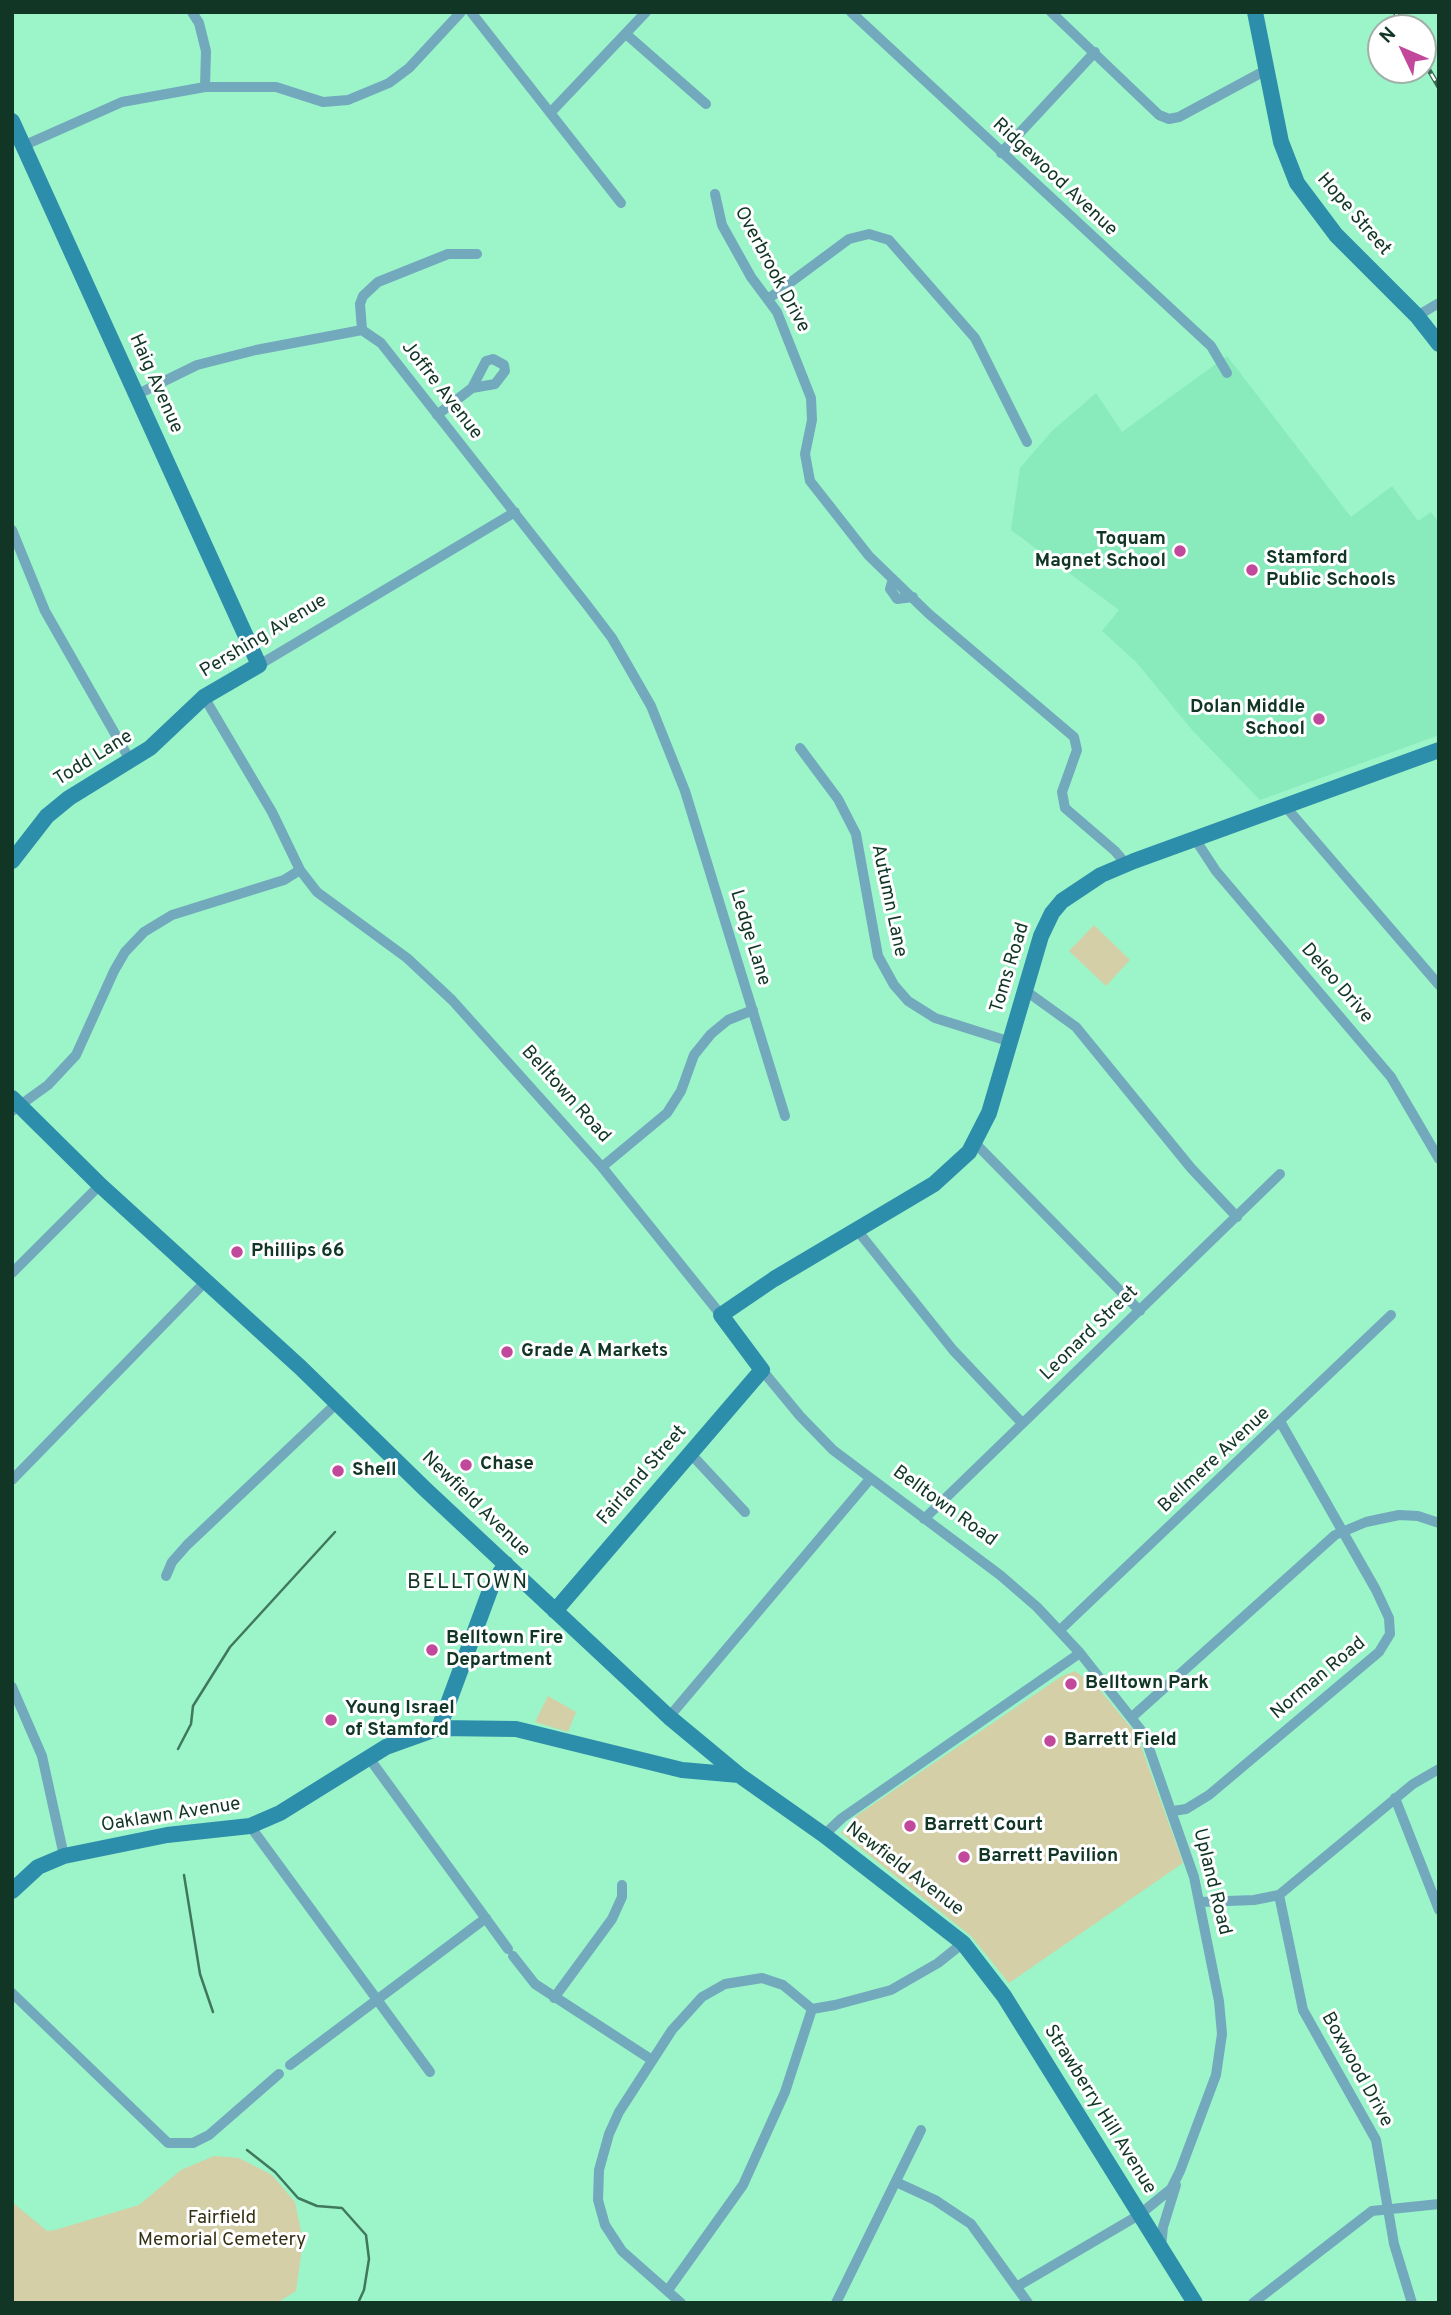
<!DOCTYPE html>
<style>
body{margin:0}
#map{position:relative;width:1451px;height:2315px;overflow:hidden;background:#9cf4c9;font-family:Overpass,sans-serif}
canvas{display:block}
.frame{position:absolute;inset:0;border:14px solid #113626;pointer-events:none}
.north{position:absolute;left:1367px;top:14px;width:70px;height:70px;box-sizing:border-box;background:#fff;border:2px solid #a0afa8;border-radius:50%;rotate:314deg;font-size:19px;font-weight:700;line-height:28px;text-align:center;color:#113626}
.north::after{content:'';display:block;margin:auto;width:24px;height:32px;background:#c1489b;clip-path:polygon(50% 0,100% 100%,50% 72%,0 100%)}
</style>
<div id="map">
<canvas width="1451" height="2315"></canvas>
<div class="frame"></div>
<div class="north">N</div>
</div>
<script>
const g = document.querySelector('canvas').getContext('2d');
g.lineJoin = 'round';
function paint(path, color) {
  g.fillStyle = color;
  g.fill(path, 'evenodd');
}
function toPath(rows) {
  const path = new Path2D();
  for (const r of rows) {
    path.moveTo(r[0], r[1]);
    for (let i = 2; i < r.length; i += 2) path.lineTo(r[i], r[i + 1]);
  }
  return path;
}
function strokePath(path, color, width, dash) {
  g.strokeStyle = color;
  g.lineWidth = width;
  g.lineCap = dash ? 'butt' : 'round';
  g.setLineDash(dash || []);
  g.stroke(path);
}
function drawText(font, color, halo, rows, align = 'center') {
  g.font = font + ' Overpass,sans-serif';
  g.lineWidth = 6;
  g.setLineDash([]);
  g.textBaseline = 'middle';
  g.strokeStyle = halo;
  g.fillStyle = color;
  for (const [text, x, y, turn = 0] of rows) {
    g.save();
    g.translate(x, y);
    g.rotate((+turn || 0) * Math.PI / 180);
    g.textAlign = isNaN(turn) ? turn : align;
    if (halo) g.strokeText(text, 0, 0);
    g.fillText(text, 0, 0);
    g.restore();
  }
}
const built = toPath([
 [1227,356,1351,517,1392,486,1418,521,1431,512,1439,523,1439,735,1260,800,1193,731,1136,662,1102,631,1119,610,1011,530,1020,468,1051,432,1096,393,1122,432]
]);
const green = toPath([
 [1094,925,1130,960,1106,986,1069,951],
 [1075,1671,1086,1679,1089,1677,1137,1735,1183,1863,1009,1983,971,1936,841,1833,856,1816,881,1799,1062,1676],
 [548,1696,576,1712,568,1732,535,1722],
 [214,2156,239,2158,272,2175,295,2202,303,2241,296,2291,277,2303,12,2303,12,2202,47,2231,55,2230,139,2205,181,2170]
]);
const stream = toPath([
 [178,1749,191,1724,193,1706,230,1647,335,1532],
 [184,1875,200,1974,213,2012],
 [247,2150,275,2172,298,2198,317,2206,342,2208,366,2235,369,2259,364,2290,358,2303]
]);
const street = toPath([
 [192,12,199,23,206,51,205,87],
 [471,12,621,203],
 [851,12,1211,346,1227,373],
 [1051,12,1159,115,1169,119,1179,117,1268,69],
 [626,34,706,104],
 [552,111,646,12],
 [25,145,122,102,205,87,276,87,323,102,348,100,389,83,409,68,461,12],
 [1001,153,1095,52],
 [715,194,722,225,751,277,777,312,811,398,812,420,805,454,810,481,869,556,929,614,1074,737,1077,750,1062,792,1065,808,1115,851,1126,864],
 [768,299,849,239,869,234,889,240,975,338,1027,442],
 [1417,316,1439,303],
 [362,330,360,304,363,296,378,282,448,254,477,254],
 [136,395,197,365,256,350,362,330,381,343,587,605,612,638,651,706,685,791,785,1116],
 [437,415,472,388,486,361,493,359,504,365,505,371,495,384,472,388],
 [12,530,45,611,130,760],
 [893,579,890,589,897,599,913,597],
 [259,665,515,512],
 [204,697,272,812,300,870],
 [800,748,838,799,856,834,878,956,894,985,908,1001,935,1018,1011,1042],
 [1285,806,1439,985],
 [1195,839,1216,871,1391,1077,1439,1159],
 [1026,991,1076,1027,1191,1168,1237,1217],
 [12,1111,48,1085,76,1055,114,971,125,952,144,932,172,915,284,880,300,870,317,892,407,958,452,1000,602,1167,721,1315],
 [975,1143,1140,1311],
 [602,1167,667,1113,681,1091,694,1055,711,1034,728,1020,753,1010],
 [857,1230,953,1350,1022,1423],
 [12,1273,100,1185],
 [762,1370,800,1416,833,1450,1000,1575,1037,1607,1080,1653,1144,1734,1194,1877,1219,2001,1222,2034,1216,2075,1180,2171,1171,2189,1139,2215,1018,2286],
 [690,1453,745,1512],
 [12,1480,204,1283],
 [924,1519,1280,1174],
 [166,1576,172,1562,187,1545,337,1403],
 [1060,1630,1391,1315],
 [12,1687,42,1756,64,1856],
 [669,1717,870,1479],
 [1132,1717,1335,1535,1366,1522,1399,1515,1418,1516,1439,1523],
 [369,1758,508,1949],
 [1395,1798,1439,1910],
 [1173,1811,1186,1809,1209,1795,1379,1652,1390,1634,1389,1618,1376,1590,1281,1423],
 [250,1826,430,2072],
 [824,1835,842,1818,1080,1653],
 [1279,1895,1303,2010,1376,2140,1394,2244,1412,2303],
 [1201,1902,1254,1900,1279,1895,1413,1784,1439,1769],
 [513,1956,535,1984,652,2060],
 [12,1993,168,2143,193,2143,209,2135,279,2074],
 [554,1998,612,1919,622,1897,622,1885],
 [290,2065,486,1918],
 [896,2182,935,2200,971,2224,1028,2303],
 [1161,2247,1163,2227,1176,2185],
 [668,2290,743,2185,785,2092,812,2009],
 [681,2303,622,2251,605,2225,598,2200,599,2170,609,2134,619,2112,672,2030,702,1997,725,1984,762,1978,783,1985,812,2009,835,2005,891,1990,938,1963,963,1943],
 [836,2303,921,2130],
 [1253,2303,1372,2211,1439,2204]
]);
const secondary = toPath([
 [1255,12,1281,142,1297,183,1336,235,1417,316,1439,344],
 [12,121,259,665,204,697,150,748,69,798,47,816,12,861],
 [12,1098,100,1185,301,1368,425,1489,669,1717,739,1775,824,1835,963,1943,1004,1996,1195,2303],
 [555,1611,762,1370,721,1315,774,1279,934,1184,969,1152,989,1113,1041,936,1052,913,1062,901,1101,875,1134,861,1439,750],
 [439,1728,492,1585,506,1564],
 [12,1891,38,1867,64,1856,167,1835,250,1826,280,1813,386,1747,439,1728,516,1729,682,1770,739,1775]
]);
const rail = toPath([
 [1395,12,1405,28],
 [1423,60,1439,87]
]);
const markers = [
 [1180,551,7,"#c1489b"],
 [1252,570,7,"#c1489b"],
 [1319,719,7,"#c1489b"],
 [237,1252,7,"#c1489b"],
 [507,1352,7,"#c1489b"],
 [466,1465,7,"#c1489b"],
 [338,1471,7,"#c1489b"],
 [432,1650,7,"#c1489b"],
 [1071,1684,7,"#c1489b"],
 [331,1720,7,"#c1489b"],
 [1050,1741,7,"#c1489b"],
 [910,1826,7,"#c1489b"],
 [964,1857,7,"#c1489b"]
];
const streetNames = [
 ["Ridgewood Avenue",1054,178,43],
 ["Hope Street",1353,215,49],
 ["Overbrook Drive",771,270,62],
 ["Haig Avenue",155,384,66],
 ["Joffre Avenue",441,391,52],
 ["Pershing Avenue",264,637,-31],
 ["Todd Lane",94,759,-32],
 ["Autumn Lane",888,901,78],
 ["Ledge Lane",749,938,73],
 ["Toms Road",1011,968,-73],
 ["Deleo Drive",1336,984,49],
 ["Belltown Road",565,1095,48],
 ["Leonard Street",1090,1334,-44],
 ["Bellmere Avenue",1215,1461,-43],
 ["Fairland Street",643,1476,-49],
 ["Newfield Avenue",475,1505,44],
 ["Belltown Road",944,1507,36],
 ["Norman Road",1319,1679,-40],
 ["Oaklawn Avenue",171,1816,-9],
 ["Newfield Avenue",904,1870,37],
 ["Upland Road",1211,1882,76],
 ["Boxwood Drive",1356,2070,61],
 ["Strawberry Hill Avenue",1099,2110,58]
];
const poiNames = [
 ["Toquam",1166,540,"right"],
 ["Magnet School",1166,562,"right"],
 ["Stamford",1266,559],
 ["Public Schools",1266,581],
 ["Dolan Middle",1305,708,"right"],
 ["School",1305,730,"right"],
 ["Phillips 66",251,1252],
 ["Grade A Markets",521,1352],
 ["Chase",480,1465],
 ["Shell",352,1471],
 ["Belltown Fire",446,1639],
 ["Department",446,1661],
 ["Belltown Park",1085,1684],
 ["Young Israel",345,1709],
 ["of Stamford",345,1731],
 ["Barrett Field",1064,1741],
 ["Barrett Court",924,1826],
 ["Barrett Pavilion",978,1857]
];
const parkNames = [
 ["Fairfield",222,2219],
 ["Memorial Cemetery",222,2241]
];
const neighbourhoodNames = [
 ["BELLTOWN",468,1584]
];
paint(built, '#89ebbc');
paint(green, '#d4cfa7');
strokePath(stream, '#40785e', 2.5);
strokePath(street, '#72a9bd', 10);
strokePath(secondary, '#2d8eab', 16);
strokePath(rail, '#376a53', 5);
strokePath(rail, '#fff', 2.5, [8]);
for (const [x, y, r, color] of markers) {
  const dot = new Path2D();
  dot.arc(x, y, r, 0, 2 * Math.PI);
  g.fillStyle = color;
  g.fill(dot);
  strokePath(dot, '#fff', 2.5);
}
drawText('19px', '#113626', '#fff', streetNames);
drawText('bold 19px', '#113626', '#fff', poiNames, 'left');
drawText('19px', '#353114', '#fff', parkNames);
g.letterSpacing = '2px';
drawText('21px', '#113626', '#fff', neighbourhoodNames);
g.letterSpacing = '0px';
</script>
